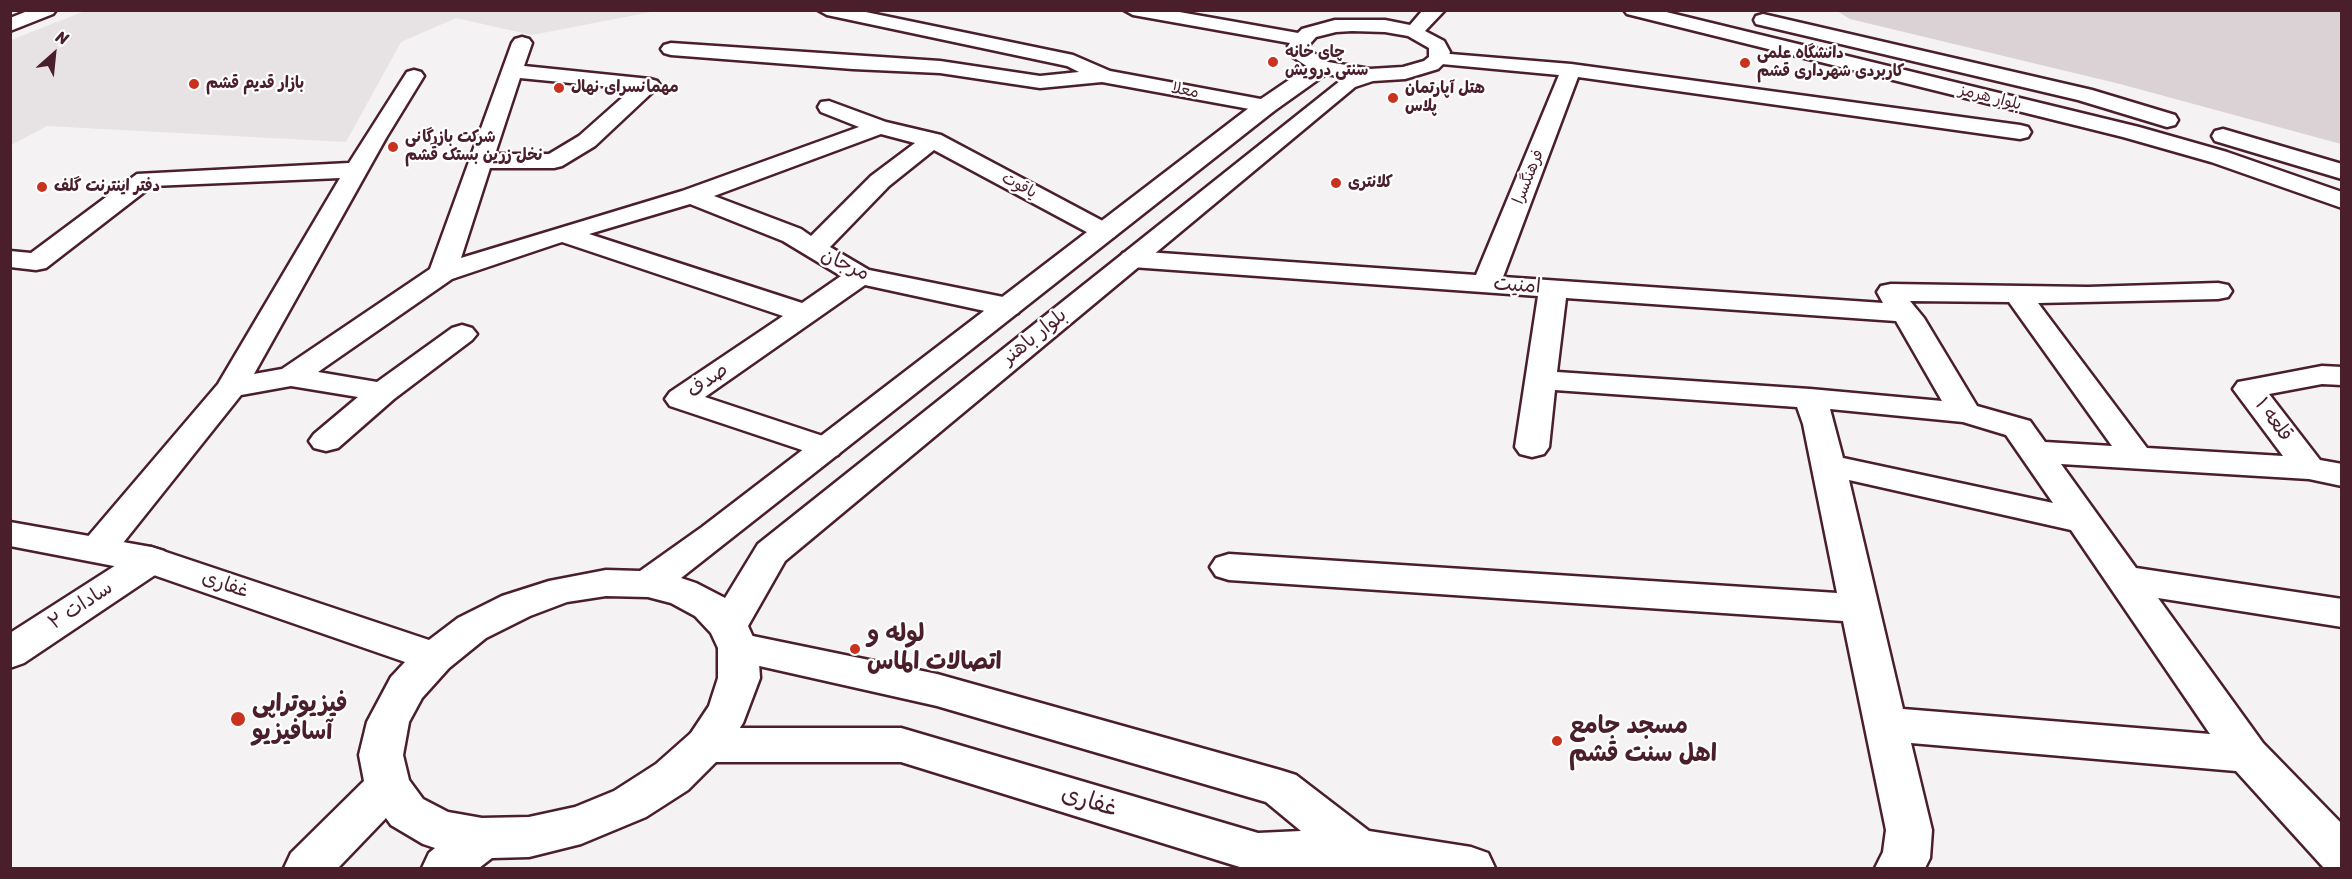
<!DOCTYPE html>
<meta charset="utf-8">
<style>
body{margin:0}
#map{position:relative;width:2352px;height:879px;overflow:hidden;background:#f4f2f2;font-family:Sriracha,sans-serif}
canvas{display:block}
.frame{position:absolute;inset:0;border:12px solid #4a1f2b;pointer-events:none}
.north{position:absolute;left:24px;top:24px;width:60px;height:60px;-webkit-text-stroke:4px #fff;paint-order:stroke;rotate:27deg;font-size:16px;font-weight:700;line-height:24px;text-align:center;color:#4a1f2b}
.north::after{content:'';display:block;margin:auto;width:21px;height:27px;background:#4a1f2b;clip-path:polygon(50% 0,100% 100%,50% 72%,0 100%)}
</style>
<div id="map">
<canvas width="2352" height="879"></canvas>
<div class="frame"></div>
<div class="north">N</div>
</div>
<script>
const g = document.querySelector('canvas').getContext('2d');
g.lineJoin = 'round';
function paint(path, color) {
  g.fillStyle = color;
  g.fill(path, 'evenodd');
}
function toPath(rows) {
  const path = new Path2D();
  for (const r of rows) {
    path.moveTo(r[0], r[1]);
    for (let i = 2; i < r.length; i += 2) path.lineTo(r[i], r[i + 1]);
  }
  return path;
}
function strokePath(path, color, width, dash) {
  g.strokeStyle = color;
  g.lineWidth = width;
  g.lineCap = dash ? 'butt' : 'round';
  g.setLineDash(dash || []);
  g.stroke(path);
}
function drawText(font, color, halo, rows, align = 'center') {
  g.font = font + ' Sriracha,"Playpen Sans Arabic",sans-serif';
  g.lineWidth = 4.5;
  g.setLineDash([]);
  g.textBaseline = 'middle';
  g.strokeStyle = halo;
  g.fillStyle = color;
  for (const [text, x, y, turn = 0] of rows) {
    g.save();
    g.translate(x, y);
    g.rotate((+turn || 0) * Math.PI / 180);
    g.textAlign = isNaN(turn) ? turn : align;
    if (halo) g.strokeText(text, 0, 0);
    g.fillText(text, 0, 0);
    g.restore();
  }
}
const built = toPath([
 [85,11,85,10,656,11,532,35,456,18,401,42,346,142,47,126,11,145,11,40]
]);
const green = toPath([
 [1837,11,2341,11,2341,144,2120,84,1850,19]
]);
const street = toPath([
 [818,10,856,10,1073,55,1110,71,1266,100,1274,101,1277,106,1274,111,1266,112,1102,82,1040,88,940,73,853,69,671,55,664,53,661,49,664,45,671,43,940,61,1040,76,1079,72,1067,66,827,15,818,10],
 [522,37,529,39,532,43,524,66,650,79,657,81,660,85,595,146,562,166,554,168,490,168,461,258,682,191,859,127,821,112,818,107,821,102,829,101,886,122,941,135,1114,227,1118,232,1114,237,1105,240,1096,237,934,150,889,186,830,247,869,270,1008,298,1018,301,1022,307,1018,313,1008,316,865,285,705,397,838,441,843,448,838,455,826,458,670,406,665,399,670,392,783,316,562,242,544,248,452,279,318,372,377,382,452,328,462,325,472,328,477,334,472,340,394,399,338,448,326,451,314,448,309,441,314,434,358,397,291,386,241,395,111,558,98,561,85,558,80,549,85,540,218,384,340,178,152,186,46,268,36,270,10,267,10,251,31,253,137,174,349,163,407,72,414,70,421,72,424,76,386,138,254,374,282,369,430,269,512,43,515,39,522,37],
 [520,78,632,89,579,136,549,154,495,154,520,78],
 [881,134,915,143,871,176,811,236,801,229,714,196,881,134],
 [690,204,783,241,841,276,802,303,589,234,690,204],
 [1438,53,1571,64,2020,125,2028,127,2031,132,2028,137,2020,139,1578,77,1503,277,1883,303,1877,292,1881,286,1891,284,2088,287,2218,283,2228,285,2232,291,2228,297,2218,299,2038,303,2147,448,2283,456,2233,389,2238,382,2249,380,2322,366,2342,367,2342,385,2322,384,2269,394,2320,460,2342,464,2342,486,2309,479,2061,464,2136,568,2342,599,2342,627,2158,598,2263,743,2342,824,2342,868,2324,868,2236,771,1911,743,1932,830,1930,858,1925,868,1875,868,1883,852,1886,830,1843,621,1229,580,1216,576,1210,567,1216,558,1229,554,1837,593,1803,424,1797,407,1555,390,1549,447,1544,454,1532,457,1520,454,1515,447,1538,296,1132,267,1123,265,1119,259,1123,253,1132,251,1476,275,1559,75,1431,63,1428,59,1431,55,1438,53],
 [1566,298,1896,321,1942,401,1810,389,1557,372,1566,298],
 [1910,301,2009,302,2112,446,2045,442,2030,421,1977,406,1924,318,1910,301],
 [1830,409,1963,422,2006,435,2053,503,1843,458,1830,409],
 [1849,480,2071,530,2210,734,1903,709,1849,480],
 [151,547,164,551,170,560,164,569,24,663,10,668,10,633,138,551,151,547],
 [738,633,937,674,1280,770,1296,775,1369,831,1471,847,1488,853,1495,868,1243,868,901,762,706,762,691,757,684,745,691,733,706,728,901,728,1258,833,1301,831,1266,802,937,706,724,658,718,648,724,638,738,633]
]);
const secondary = toPath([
 [30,10,56,10,53,14,10,31,10,18,30,10],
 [1124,10,1168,10,1298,33,1302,29,1335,20,1385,20,1410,25,1423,10,1445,10,1425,31,1444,41,1450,52,1448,59,1438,69,1405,79,1373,81,1355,87,785,561,748,626,758,648,760,678,743,723,721,757,688,790,646,817,581,844,529,857,492,858,479,868,422,868,429,853,435,848,423,844,391,825,386,818,338,868,284,868,291,853,364,781,359,755,367,722,391,677,405,662,145,572,10,546,10,522,151,547,429,640,458,618,502,596,549,581,606,570,640,571,702,527,1258,101,1308,67,1293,57,1288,46,1290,43,1133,15,1124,10],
 [1352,31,1385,32,1408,36,1429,48,1429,57,1424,61,1403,67,1370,69,1328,62,1309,50,1308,46,1316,37,1336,32,1352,31],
 [1326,74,1345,77,758,544,725,598,696,583,681,578,1274,111,1326,74],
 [606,596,648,597,671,603,695,616,711,633,718,648,718,678,709,706,691,733,656,764,614,791,575,807,529,817,482,818,448,812,423,799,409,780,403,755,409,722,422,698,449,668,486,638,530,616,567,602,606,596],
 [1624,10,1658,10,2139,127,2227,152,2342,192,2342,208,2211,162,2123,137,1627,14,1624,10],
 [1763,14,2092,90,2175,115,2178,120,2175,125,2167,127,2078,100,1756,24,1754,20,1756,16,1763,14],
 [2223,129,2342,164,2342,179,2215,141,2212,136,2215,131,2223,129]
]);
const markers = [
 [1273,62,6,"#c8321e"],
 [1745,63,6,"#c8321e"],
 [194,84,6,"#c8321e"],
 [559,88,6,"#c8321e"],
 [1393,98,6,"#c8321e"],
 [393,147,6,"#c8321e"],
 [1336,183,6,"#c8321e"],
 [42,187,6,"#c8321e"],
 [855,649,6,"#c8321e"],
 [238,719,8,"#c8321e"],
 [1557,741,6,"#c8321e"]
];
const farPoinames = [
 ["چای خانه",1285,53],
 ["سنتی درویش",1285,71],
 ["دانشگاه علمی",1757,54],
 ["کاربردی شهرداری قشم",1757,72],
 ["بازار قدیم قشم",206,84],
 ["مهمانسرای نهال",571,88],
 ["هتل آپارتمان",1405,89],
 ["پلاس",1405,107],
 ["شرکت بازرگانی",405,138],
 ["نخل زرین بستک قشم",405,156],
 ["کلانتری",1348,183],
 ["دفتر اینترنت گلف",54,187]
];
const farStreetnames = [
 ["معلا",1185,91,11],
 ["بلوار هرمز",1990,98,14],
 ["فرهنگسرا",1529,177,-68],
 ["یاقوت",1019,186,28]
];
const streetNames = [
 ["مرجان",845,265,25],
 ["امنیت",1517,286,4],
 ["بلوار باهنر",1035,337,-39],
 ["صدف",708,381,-35],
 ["قلعه ۱",2273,420,53],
 ["غفاری",225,585,19],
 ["سادات ۲",81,606,-33]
];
const nearPoinames = [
 ["لوله و",867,635],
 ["اتصالات الماس",867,663],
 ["فیزیوتراپی",252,705],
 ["آسافیزیو",252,733],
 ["مسجد جامع",1569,727],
 ["اهل سنت قشم",1569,755]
];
const nearStreetnames = [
 ["غفاری",1089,802,17]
];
paint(built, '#e7e2e3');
paint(green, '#dbd2d5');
strokePath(street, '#4a1f2b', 5);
strokePath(secondary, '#4a1f2b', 5);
paint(street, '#fff');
paint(secondary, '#fff');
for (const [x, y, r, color] of markers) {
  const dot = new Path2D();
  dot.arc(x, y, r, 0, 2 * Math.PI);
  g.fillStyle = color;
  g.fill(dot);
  strokePath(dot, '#fff', 2);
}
drawText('bold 16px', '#4a1f2b', '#fff', farPoinames, 'left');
drawText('16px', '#4a1f2b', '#fff', farStreetnames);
drawText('20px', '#4a1f2b', '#fff', streetNames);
drawText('bold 24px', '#4a1f2b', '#fff', nearPoinames, 'left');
drawText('24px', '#4a1f2b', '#fff', nearStreetnames);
</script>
